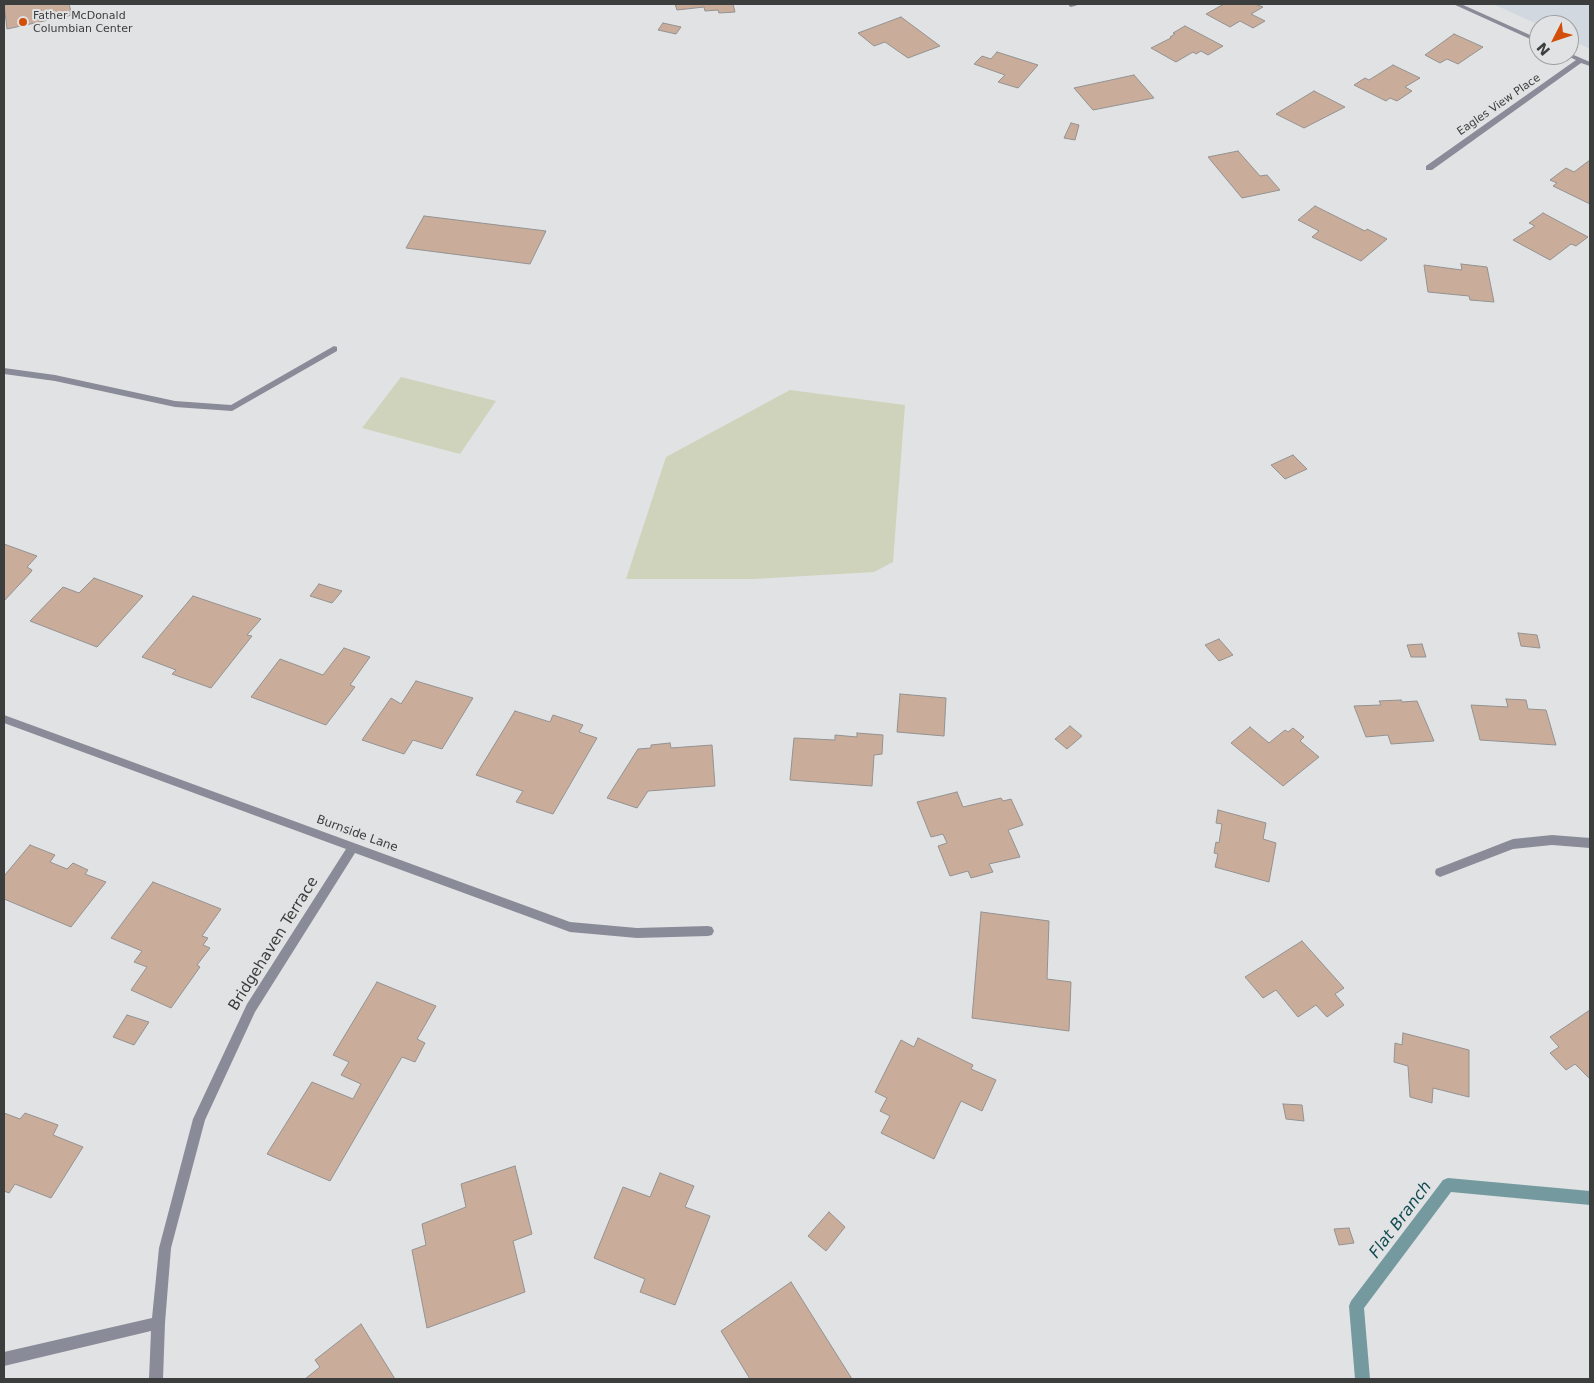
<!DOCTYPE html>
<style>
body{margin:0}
#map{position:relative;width:1594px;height:1383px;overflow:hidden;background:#e1e2e3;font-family:"DejaVu Sans",sans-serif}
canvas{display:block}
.frame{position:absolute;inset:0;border:5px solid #3c3d3d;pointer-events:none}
.north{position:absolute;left:1529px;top:15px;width:50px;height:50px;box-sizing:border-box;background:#e1e2e3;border:1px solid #9fa0a1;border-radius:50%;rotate:229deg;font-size:14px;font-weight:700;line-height:20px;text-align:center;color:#3c3d3d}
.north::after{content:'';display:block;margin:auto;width:18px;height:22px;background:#d34e09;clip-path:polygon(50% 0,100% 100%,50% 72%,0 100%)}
</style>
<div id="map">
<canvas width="1594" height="1383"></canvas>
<div class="frame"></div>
<div class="north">N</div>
</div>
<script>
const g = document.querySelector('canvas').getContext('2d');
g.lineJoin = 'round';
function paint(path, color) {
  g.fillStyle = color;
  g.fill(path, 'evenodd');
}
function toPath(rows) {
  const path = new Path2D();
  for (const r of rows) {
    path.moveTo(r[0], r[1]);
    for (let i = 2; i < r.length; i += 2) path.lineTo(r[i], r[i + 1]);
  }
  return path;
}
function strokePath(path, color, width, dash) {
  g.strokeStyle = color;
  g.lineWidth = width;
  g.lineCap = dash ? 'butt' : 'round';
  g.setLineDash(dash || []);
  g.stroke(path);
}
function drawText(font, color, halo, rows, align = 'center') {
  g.font = font + ' "DejaVu Sans",sans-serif';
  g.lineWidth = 4;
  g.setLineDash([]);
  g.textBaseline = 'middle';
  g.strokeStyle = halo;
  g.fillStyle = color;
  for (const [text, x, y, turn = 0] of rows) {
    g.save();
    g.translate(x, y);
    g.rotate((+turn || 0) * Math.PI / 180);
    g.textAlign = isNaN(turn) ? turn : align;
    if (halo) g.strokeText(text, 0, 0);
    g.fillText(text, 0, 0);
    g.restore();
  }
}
const built = toPath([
 [1493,4,1590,4,1590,49,1569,39,1569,25,1539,25]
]);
const green = toPath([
 [401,377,496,401,460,454,362,428],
 [790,390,905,405,893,562,874,572,753,579,626,579,666,457]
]);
const stream = toPath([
 [1448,1178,1590,1191,1590,1205,1451,1192,1364,1308,1370,1379,1355,1379,1349,1306,1351,1301,1443,1180,1448,1178]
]);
const building = toPath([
 [4,4,69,4,72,15,7,29,4,4],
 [675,4,733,4,735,12,719,13,718,10,705,11,704,7,677,10,675,4],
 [1224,4,1255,4,1263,7,1251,14,1265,21,1253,28,1240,21,1230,27,1206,14,1224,4],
 [901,17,940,46,908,58,885,42,874,46,858,33,901,17],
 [663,23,681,27,676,34,658,30,663,23],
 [1185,26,1223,46,1208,55,1201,51,1196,54,1193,52,1176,62,1151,48,1171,38,1170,37,1175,34,1173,33,1185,26],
 [1454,34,1483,47,1458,64,1447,59,1440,63,1425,55,1454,34],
 [997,52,1038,65,1018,88,998,82,1005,75,974,64,982,56,991,59,997,52],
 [1393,65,1420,78,1405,87,1412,91,1397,101,1390,98,1386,101,1354,85,1365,78,1369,80,1393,65],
 [1134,75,1154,98,1093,110,1074,88,1134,75],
 [1314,91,1345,107,1304,128,1276,114,1314,91],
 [1071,123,1079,125,1075,140,1064,138,1071,123],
 [1238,151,1260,176,1267,175,1280,190,1242,198,1208,157,1238,151],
 [1590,160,1590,204,1553,186,1557,183,1550,180,1566,168,1574,172,1590,160],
 [1315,206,1365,231,1367,229,1387,239,1361,261,1312,237,1319,231,1298,220,1315,206],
 [1543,213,1588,237,1576,246,1571,244,1550,260,1513,240,1535,226,1529,223,1543,213],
 [424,216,546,231,530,264,406,248,424,216],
 [1461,264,1487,267,1494,302,1470,300,1469,296,1428,292,1424,265,1462,270,1461,264],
 [1293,455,1307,469,1285,479,1271,465,1293,455],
 [4,544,37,556,27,567,32,570,31,572,4,601,4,544],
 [94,578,143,596,97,647,30,621,63,587,79,593,94,578],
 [319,584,342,591,332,603,310,596,319,584],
 [193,596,261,619,247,635,252,636,211,688,172,674,176,670,142,657,193,596],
 [1518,633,1537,635,1540,648,1521,646,1518,633],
 [1219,639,1233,655,1219,661,1205,645,1219,639],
 [1422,644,1426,657,1411,657,1407,645,1422,644],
 [344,648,370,657,350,685,355,687,326,725,251,697,280,659,323,675,344,648],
 [416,681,473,698,442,749,413,740,404,754,362,740,391,698,401,704,416,681],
 [900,694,946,698,944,736,897,732,900,694],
 [1506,699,1526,700,1528,709,1546,710,1556,745,1480,740,1471,705,1508,707,1506,699],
 [1401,700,1402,702,1417,701,1434,741,1391,744,1388,735,1366,737,1354,706,1381,705,1379,701,1401,700],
 [515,711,550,722,553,715,583,725,579,732,597,738,553,814,516,802,523,791,476,775,515,711],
 [1070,726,1082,736,1067,749,1055,739,1070,726],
 [1250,727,1269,743,1285,730,1288,732,1293,728,1304,737,1300,741,1319,757,1283,786,1231,743,1250,727],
 [857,733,883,735,882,754,874,755,872,786,790,780,794,738,835,740,835,735,857,737,857,733],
 [670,743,671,748,712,745,715,786,648,791,637,808,607,798,638,749,651,748,651,745,670,743],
 [957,792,963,807,1001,798,1003,801,1011,799,1023,825,1008,830,1020,857,989,864,993,872,971,878,968,871,950,876,938,846,947,843,943,834,931,837,917,802,957,792],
 [1218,810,1266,823,1263,839,1276,843,1269,882,1215,867,1218,854,1214,853,1216,842,1219,843,1222,824,1216,823,1218,810],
 [30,845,55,855,50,862,67,869,73,863,88,870,85,874,106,882,71,927,4,899,4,876,30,845],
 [153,882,221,909,202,936,208,938,203,945,210,948,197,965,200,967,171,1008,131,990,147,967,134,962,142,951,111,938,153,882],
 [981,912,1049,921,1047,979,1071,982,1069,1031,972,1018,981,912],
 [1302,941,1344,988,1335,994,1344,1005,1327,1017,1316,1005,1298,1017,1276,990,1263,998,1245,977,1302,941],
 [377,982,436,1006,417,1039,425,1043,415,1062,402,1057,330,1181,267,1154,312,1082,353,1099,361,1084,341,1075,349,1062,333,1055,377,982],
 [1590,1010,1590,1079,1575,1064,1566,1070,1550,1053,1559,1047,1550,1037,1590,1010],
 [127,1015,149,1022,134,1045,113,1037,127,1015],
 [1403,1033,1469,1050,1469,1097,1433,1088,1432,1103,1410,1097,1408,1066,1394,1062,1395,1043,1402,1045,1403,1033],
 [918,1038,973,1065,971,1069,996,1080,982,1111,961,1101,934,1159,881,1133,890,1116,880,1111,887,1098,875,1092,901,1040,914,1047,918,1038],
 [1283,1104,1302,1105,1304,1121,1286,1119,1283,1104],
 [4,1113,20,1119,25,1113,58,1125,53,1135,83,1147,51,1198,15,1184,9,1193,4,1191,4,1113],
 [515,1166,532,1234,513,1241,525,1292,427,1328,412,1250,426,1245,422,1224,466,1207,461,1184,515,1166],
 [660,1173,694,1186,685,1207,710,1216,675,1305,640,1292,645,1279,594,1258,623,1187,650,1197,660,1173],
 [829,1212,845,1227,826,1251,808,1236,829,1212],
 [1349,1228,1354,1243,1339,1245,1334,1229,1349,1228],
 [791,1282,852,1379,750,1379,721,1331,791,1282],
 [361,1324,395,1379,305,1379,320,1367,315,1360,361,1324]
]);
const service = toPath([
 [334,346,337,347,337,351,232,411,175,407,55,381,4,374,4,368,55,375,175,401,231,405,334,346]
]);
const minor = toPath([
 [1069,4,1081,4,1071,7,1069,6,1069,4],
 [1453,4,1461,4,1539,39,1539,43,1453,4],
 [1569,53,1590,62,1590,66,1581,63,1432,170,1426,170,1426,166,1576,60,1567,56,1566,55,1569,55,1569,53],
 [4,715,570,922,637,928,708,926,712,927,714,931,712,935,708,936,637,938,570,932,355,853,255,1012,205,1120,171,1248,165,1323,163,1379,149,1379,151,1331,4,1366,4,1352,152,1318,159,1248,193,1119,247,1004,346,849,4,723,4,715],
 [1552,835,1590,838,1590,848,1552,845,1513,849,1440,877,1436,875,1435,872,1436,869,1513,839,1552,835]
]);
const markers = [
 [23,22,5,"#d34e09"]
];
const farPoinames = [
 ["Father McDonald",33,16],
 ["Columbian Center",33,29]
];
const farStreetnames = [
 ["Eagles View Place",1499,105,-35]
];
const streetNames = [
 ["Burnside Lane",357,834,20]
];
const nearStreetnames = [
 ["Bridgehaven Terrace",274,944,-58]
];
const nearWaternames = [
 ["Flat Branch",1401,1220,-53]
];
paint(built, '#d2d8df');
paint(green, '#cfd3bb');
paint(stream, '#749aa0');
paint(building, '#caac9b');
strokePath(building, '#939291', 1);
paint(service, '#898c98');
paint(minor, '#898c98');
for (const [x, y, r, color] of markers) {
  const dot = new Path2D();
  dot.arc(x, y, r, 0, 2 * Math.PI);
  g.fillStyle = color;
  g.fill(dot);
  strokePath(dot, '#e1e2e3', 2);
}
drawText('11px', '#3c3d3d', '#e1e2e3', farPoinames, 'left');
drawText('11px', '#3c3d3d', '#e1e2e3', farStreetnames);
drawText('12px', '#3c3d3d', '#e1e2e3', streetNames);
drawText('15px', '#3c3d3d', '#e1e2e3', nearStreetnames);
drawText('italic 16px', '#114b52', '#e1e2e3', nearWaternames);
</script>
